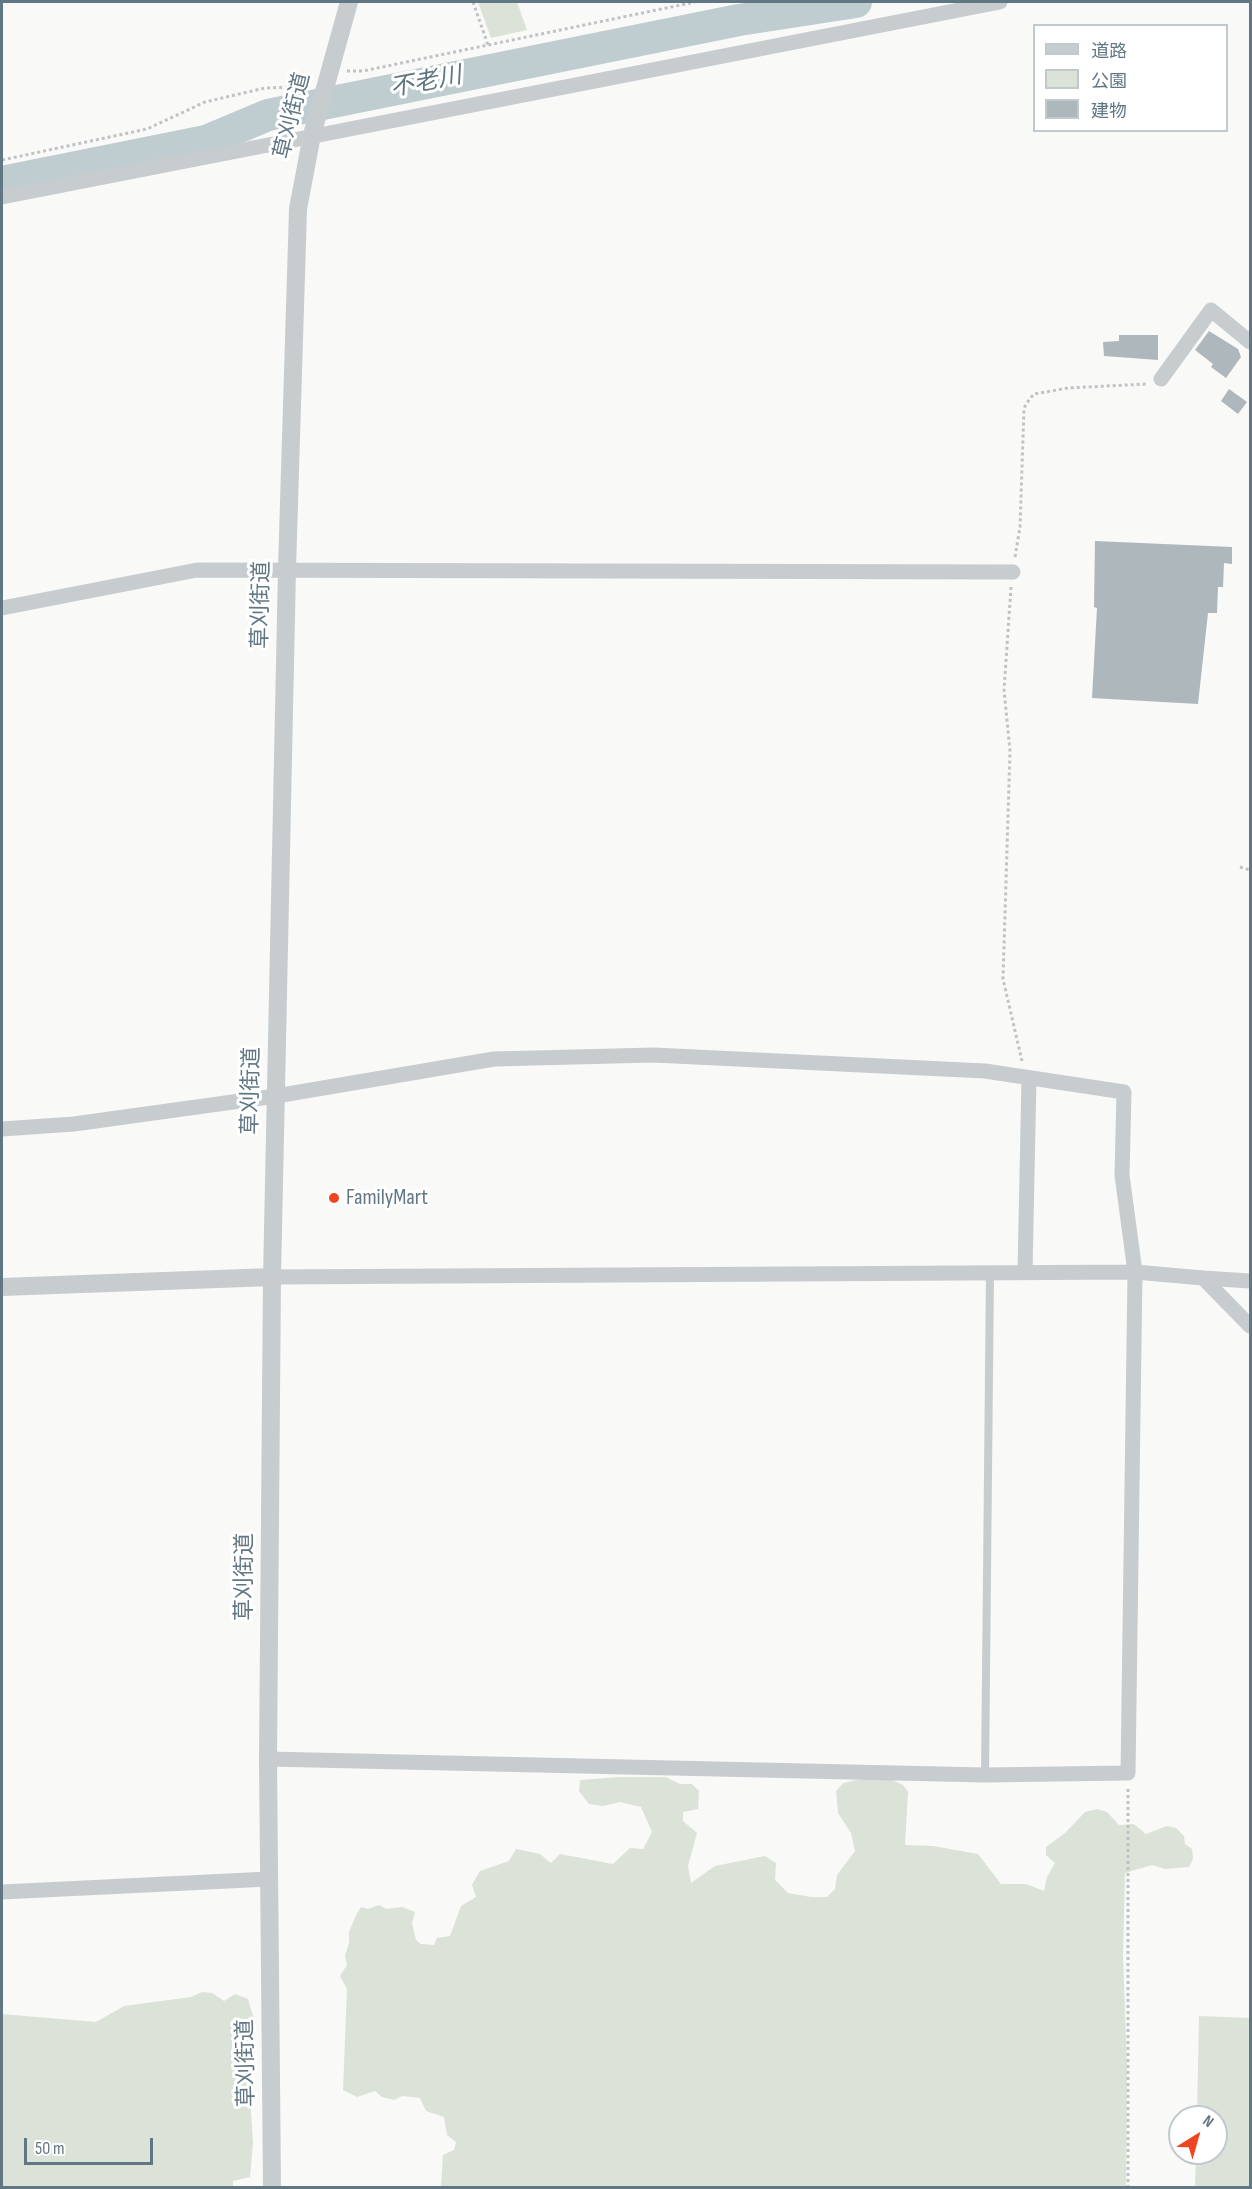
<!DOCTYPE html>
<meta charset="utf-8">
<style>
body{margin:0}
#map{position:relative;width:1252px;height:2189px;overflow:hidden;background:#f9f9f7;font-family:"Sofia Sans Condensed","Noto Sans JP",sans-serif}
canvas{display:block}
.frame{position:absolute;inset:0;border:3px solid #627784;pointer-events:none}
.legend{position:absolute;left:1033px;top:24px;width:195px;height:108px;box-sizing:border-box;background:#fff;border:2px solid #c0c9ce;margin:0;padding:8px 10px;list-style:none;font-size:18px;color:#627784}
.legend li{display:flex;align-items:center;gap:12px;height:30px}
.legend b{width:30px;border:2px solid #c0c9ce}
.north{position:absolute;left:1168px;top:2105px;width:60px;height:60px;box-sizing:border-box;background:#fff;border:2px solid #c0c9ce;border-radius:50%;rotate:37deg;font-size:16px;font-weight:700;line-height:24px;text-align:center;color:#627784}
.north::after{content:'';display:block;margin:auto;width:21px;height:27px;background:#ef4621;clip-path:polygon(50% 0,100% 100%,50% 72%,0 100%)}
.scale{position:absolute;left:24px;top:2138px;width:129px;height:27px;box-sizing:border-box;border:3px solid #627784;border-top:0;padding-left:8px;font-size:18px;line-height:21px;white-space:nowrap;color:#627784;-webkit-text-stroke:4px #fff;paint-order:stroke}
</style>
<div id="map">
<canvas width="1252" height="2189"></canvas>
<div class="frame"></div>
<ul class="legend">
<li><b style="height:8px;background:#c7cccf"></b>道路</li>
<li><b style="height:16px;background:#dbe2d7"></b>公園</li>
<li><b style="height:16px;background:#adb7bc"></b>建物</li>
</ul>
<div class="north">N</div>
<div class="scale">50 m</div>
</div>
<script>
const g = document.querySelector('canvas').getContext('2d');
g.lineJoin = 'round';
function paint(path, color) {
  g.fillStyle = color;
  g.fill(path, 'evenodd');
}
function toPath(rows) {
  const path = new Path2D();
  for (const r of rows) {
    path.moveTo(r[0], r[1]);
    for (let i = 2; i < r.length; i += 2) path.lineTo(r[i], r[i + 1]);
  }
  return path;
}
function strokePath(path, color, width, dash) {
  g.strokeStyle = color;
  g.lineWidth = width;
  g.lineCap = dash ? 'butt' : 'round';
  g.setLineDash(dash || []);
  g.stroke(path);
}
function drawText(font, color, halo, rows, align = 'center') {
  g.font = font + ' "Sofia Sans Condensed","Noto Sans JP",sans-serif';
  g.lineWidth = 6;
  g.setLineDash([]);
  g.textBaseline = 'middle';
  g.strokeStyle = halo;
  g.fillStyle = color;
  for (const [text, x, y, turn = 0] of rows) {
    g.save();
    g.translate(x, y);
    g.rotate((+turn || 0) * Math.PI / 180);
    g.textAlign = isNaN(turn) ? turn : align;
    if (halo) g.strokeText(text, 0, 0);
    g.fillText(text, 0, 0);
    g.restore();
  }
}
const green = toPath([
 [478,2,517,2,527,30,491,38],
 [620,1777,666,1777,680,1784,692,1784,699,1791,698,1809,683,1812,683,1821,697,1833,688,1866,691,1883,715,1866,765,1856,776,1863,775,1880,788,1893,811,1897,827,1897,835,1889,837,1875,855,1851,851,1833,838,1813,836,1791,843,1783,862,1779,892,1780,903,1785,908,1792,905,1845,933,1846,978,1854,1001,1884,1026,1884,1044,1891,1047,1877,1055,1863,1046,1855,1046,1847,1065,1833,1085,1812,1097,1809,1107,1812,1119,1825,1134,1824,1146,1834,1167,1826,1176,1828,1184,1836,1185,1844,1192,1849,1193,1859,1189,1867,1165,1869,1152,1865,1125,1873,1123,1955,1127,2070,1126,2187,441,2187,443,2155,454,2150,456,2142,447,2135,444,2117,426,2111,420,2098,402,2096,394,2100,382,2097,375,2091,357,2097,343,2090,347,1989,340,1976,347,1965,345,1956,349,1943,349,1932,356,1915,361,1907,368,1909,379,1905,386,1909,402,1907,415,1912,412,1923,416,1940,421,1944,434,1945,437,1938,450,1936,461,1906,476,1897,472,1885,480,1871,509,1861,516,1849,540,1854,551,1863,560,1854,613,1864,630,1848,643,1849,652,1832,641,1807,620,1802,603,1806,589,1804,579,1791,580,1780],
 [202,1992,212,1993,224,2001,235,1994,248,1999,253,2016,246,2037,252,2048,250,2098,253,2143,250,2177,233,2181,233,2188,2,2187,2,2014,96,2022,124,2006,191,1997],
 [1199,2016,1250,2018,1250,2187,1195,2187,1196,2153,1216,2153,1216,2117,1197,2117]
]);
const river = toPath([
 [2,182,206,141,268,115,739,20,856,2]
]);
const building = toPath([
 [1209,331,1238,349,1241,357,1226,378,1211,367,1213,364,1195,350],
 [1119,335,1158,335,1158,360,1104,356,1103,342,1119,341],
 [1229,389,1247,402,1238,414,1221,401],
 [1095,541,1232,547,1232,564,1224,563,1223,587,1218,587,1217,613,1208,613,1198,704,1092,698,1097,608,1094,607]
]);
const path = toPath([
 [473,2,488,45],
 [347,71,363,71,695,2],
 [2,160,147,129,205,102,265,88,293,87,309,78],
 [1015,557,1020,527,1024,408,1029,400,1034,394,1068,388,1146,384],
 [1011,587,1004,690,1010,751,1003,979,1022,1061],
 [1240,867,1250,870],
 [1128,1789,1128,2188]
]);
const service = toPath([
 [985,1775,990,1273]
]);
const minor = toPath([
 [2,197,1000,2],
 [1161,379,1211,310,1250,342],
 [2,608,197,570,1013,572],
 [2,1129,74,1124,276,1096,494,1059,654,1055,985,1071,1124,1092,1122,1175,1135,1272,1128,1773,985,1775,268,1759],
 [1025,1272,1029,1078],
 [272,1277,1135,1272,1203,1278,1250,1326],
 [1203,1278,1250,1281],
 [2,1892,269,1879]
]);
const tertiary = toPath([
 [2,1287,272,1277],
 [272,2188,268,1759,272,1277,287,569,298,209,312,135,349,2]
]);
const markers = [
 [334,1198,6,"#ef4621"]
];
const streetNames = [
 ["草刈街道",293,116,-76],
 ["草刈街道",262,605,-89],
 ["草刈街道",252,1091,-89],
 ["草刈街道",245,1577,-90],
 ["草刈街道",247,2063,-91]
];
const poiNames = [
 ["FamilyMart",346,1198]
];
const waterNames = [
 ["不老川",426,83,-11]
];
paint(green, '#dbe2d7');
strokePath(river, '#bfccd0', 32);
paint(building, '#adb7bc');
strokePath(path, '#c0c3c5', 3, [3, 3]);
strokePath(service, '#c7cccf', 8);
strokePath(minor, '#c7cccf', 15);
strokePath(tertiary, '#c7cccf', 18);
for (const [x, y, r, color] of markers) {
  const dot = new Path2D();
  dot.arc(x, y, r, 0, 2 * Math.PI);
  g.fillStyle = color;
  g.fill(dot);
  strokePath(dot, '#fff', 2);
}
drawText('22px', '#627784', '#fff', streetNames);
drawText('22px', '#627784', '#fff', poiNames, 'left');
drawText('italic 24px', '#5e767d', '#fff', waterNames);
</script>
